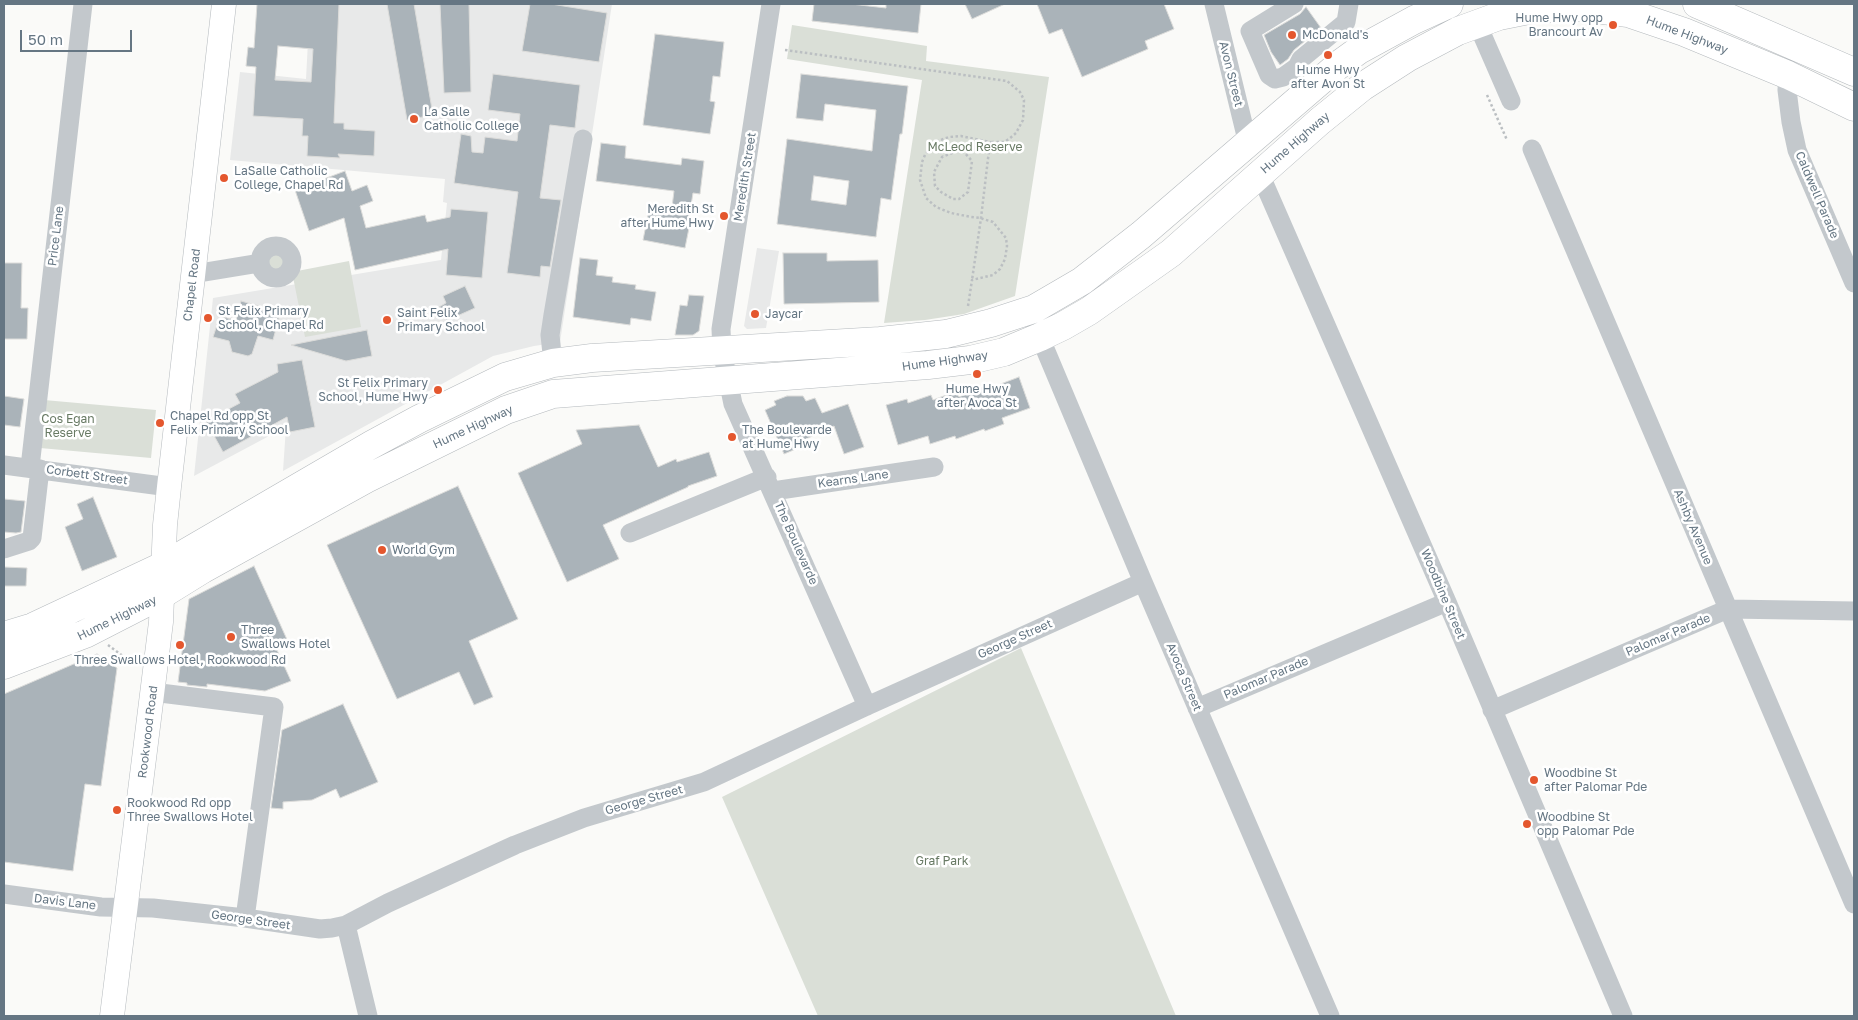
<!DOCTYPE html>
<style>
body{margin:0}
#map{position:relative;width:1858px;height:1020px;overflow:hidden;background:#fafaf8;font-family:"Golos Text",sans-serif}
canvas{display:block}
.frame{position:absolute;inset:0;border:5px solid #657683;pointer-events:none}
.scale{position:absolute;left:20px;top:30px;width:112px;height:22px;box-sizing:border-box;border:2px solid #657683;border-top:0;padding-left:6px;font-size:15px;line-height:18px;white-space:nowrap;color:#657683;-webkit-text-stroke:4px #fff;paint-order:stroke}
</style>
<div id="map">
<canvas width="1858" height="1020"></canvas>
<div class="frame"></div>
<div class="scale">50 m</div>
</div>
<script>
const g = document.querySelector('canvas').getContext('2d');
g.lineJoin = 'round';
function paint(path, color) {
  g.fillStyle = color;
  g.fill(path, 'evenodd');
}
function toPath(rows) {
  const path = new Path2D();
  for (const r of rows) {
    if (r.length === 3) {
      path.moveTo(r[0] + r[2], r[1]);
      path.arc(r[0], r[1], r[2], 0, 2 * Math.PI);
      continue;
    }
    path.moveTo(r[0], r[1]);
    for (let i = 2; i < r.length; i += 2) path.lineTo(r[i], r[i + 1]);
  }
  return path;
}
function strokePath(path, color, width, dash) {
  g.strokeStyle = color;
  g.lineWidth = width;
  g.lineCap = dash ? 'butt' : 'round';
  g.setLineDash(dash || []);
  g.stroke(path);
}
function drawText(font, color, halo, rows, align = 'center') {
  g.font = font + ' "Golos Text",sans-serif';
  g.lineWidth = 5;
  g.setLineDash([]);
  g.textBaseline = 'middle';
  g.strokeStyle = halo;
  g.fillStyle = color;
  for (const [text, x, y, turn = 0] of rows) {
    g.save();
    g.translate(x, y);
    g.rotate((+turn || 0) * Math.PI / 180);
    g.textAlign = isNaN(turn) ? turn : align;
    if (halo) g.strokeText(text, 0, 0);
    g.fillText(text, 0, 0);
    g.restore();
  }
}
const built = toPath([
 [310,4,612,4,560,342,534,346,493,356,283,471,286,427,194,476,213,298,441,260,447,203,443,202,445,179,230,160,240,72,306,79],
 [757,248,779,251,766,328,747,329,744,326]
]);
const green = toPath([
 [792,25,927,46,926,61,1049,77,1015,296,964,314,925,320,884,323,922,80,787,59],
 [276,262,9],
 [349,261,361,327,305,337,292,272],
 [44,400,156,410,151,458,40,448],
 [1021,648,1176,1016,818,1016,722,797]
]);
const building = toPath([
 [257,4,339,4,334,123,344,123,344,129,375,131,374,156,338,154,340,158,307,156,308,136,302,136,303,119,253,116,256,67,246,66,248,47,254,48,257,4],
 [278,46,313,49,311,82,275,80,278,46],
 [387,4,414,4,433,115,407,120,387,4],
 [440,4,469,4,471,92,444,93,440,4],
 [530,4,551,4,607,13,599,62,522,51,530,4],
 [814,4,851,4,886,8,886,4,921,4,918,33,812,21,814,4],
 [965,4,1005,4,972,19,965,4],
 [1037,4,1164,4,1174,29,1145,41,1148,49,1082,77,1062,29,1049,34,1037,4],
 [1306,7,1321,28,1294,50,1288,59,1280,65,1271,52,1264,35,1300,14,1306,7],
 [655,34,724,42,720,77,713,76,710,101,715,102,710,134,643,125,655,34],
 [493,74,580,85,575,128,550,125,540,198,561,200,550,267,541,266,540,277,507,273,518,192,454,183,461,134,471,136,472,152,483,153,485,137,517,141,520,114,488,110,493,74],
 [801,74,908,86,902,134,900,134,891,200,881,198,876,237,777,224,787,139,872,151,876,110,825,104,823,121,796,118,801,74],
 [814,176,849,181,846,205,811,200,814,176],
 [601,143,626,146,625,158,681,165,682,158,704,161,700,194,693,193,689,218,691,218,685,248,643,240,649,210,671,215,674,191,596,181,601,143],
 [345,171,352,191,367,185,373,201,360,206,366,228,425,215,427,222,450,217,451,209,488,212,482,278,446,275,448,249,355,270,344,218,309,231,295,190,345,171],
 [783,253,827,253,827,261,878,260,879,302,784,304,783,253],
 [580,258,598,260,596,275,613,277,612,282,636,285,635,289,656,292,651,321,631,318,630,325,573,317,580,258],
 [4,263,22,263,21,308,28,308,27,339,4,339,4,263],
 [465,286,475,308,446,321,439,307,446,303,443,296,465,286],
 [689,295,704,296,699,331,693,335,675,335,680,305,687,306,689,295],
 [241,301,259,306,264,313,279,318,273,340,258,336,252,354,248,356,232,352,229,341,213,337,219,319,223,317,236,320,241,301],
 [367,330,372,356,346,361,291,345,367,330],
 [302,360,315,427,290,432,287,417,223,452,206,421,240,403,235,394,278,372,277,364,302,360],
 [1019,377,1030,408,1002,418,1004,424,985,431,984,429,956,439,955,436,930,444,928,436,898,445,886,405,907,399,908,403,931,395,933,400,957,391,959,397,988,385,990,388,1019,377],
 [4,396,24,399,20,427,4,425,4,396],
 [787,396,803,396,806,401,815,398,822,413,848,404,864,447,844,454,834,426,806,439,808,444,784,454,765,410,776,405,774,401,787,396],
 [639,425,658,467,676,459,677,462,709,452,717,476,688,486,688,487,603,525,619,559,567,582,518,473,582,444,576,430,639,425],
 [458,486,518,619,469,641,493,697,474,705,459,672,397,699,327,545,458,486],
 [93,497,117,557,82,571,65,527,83,519,77,504,93,497],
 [4,499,25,501,21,532,16,533,4,532,4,499],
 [254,566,289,644,277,650,291,681,265,691,207,684,207,687,187,685,187,683,178,682,189,599,254,566],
 [4,567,27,568,26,586,4,586,4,567],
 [97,654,117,668,101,786,85,784,73,871,4,862,4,694,97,654],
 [343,704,378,782,340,798,336,789,312,800,283,802,283,809,271,808,282,730,343,704]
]);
const path = toPath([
 [785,50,1007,81,1020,92,1024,100,1023,120,1016,133,1009,139,1004,142,990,142],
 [1487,95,1507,140],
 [937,142,943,156],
 [957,151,964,152,972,161,968,192,959,199,953,199,941,192,935,186,934,172,942,157,957,151],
 [968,306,972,280,993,275,1000,269,1005,259,1007,246,1006,238,993,222,983,219,981,218,971,217,951,213,936,207,926,198,920,180,922,162,925,155,932,146,938,141,949,137,961,136,990,142,981,218,972,280],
 [108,645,131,662]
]);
const minor = toPath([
 [771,4,721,329,722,351,733,404,867,706],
 [1214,4,1248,144],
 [1294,4,1250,31,1269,75,1275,79,1283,77,1297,67,1301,59,1346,22,1349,4],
 [1477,23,1511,101],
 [1788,75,1787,90,1791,122,1797,150,1854,283],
 [1532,149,1854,904],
 [1260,174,1447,602,1623,1016],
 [276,262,16],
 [193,274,260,263],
 [1040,337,1143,582,1330,1016],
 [553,363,550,335,553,315,583,139],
 [4,465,169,487],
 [30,467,83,4],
 [773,491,934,467],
 [630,533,767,477],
 [4,549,29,541,32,538,40,469],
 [152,692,274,707,245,918],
 [1197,708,1447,602],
 [1492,710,1728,609,1854,611],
 [4,894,101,907,153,908,245,918,320,929,332,928,346,925,388,903,515,845,584,818,704,782,867,706,1143,582],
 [346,925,368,1016]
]);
const major = toPath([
 [112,1016,161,622,165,525,169,487,224,4]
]);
const highway = toPath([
 [1697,4,1854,72],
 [4,636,33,627,163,566,371,445,419,419,505,377,553,363,592,358,880,341,946,334,991,323,1034,309,1082,281,1141,235,1341,63,1359,50,1414,20,1449,4],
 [4,665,85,634,161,595,203,569,366,479,506,410,553,394,928,365,970,360,1004,352,1040,337,1063,326,1089,311,1171,253,1320,121,1362,87,1407,58,1458,31,1499,16,1534,9,1578,7,1628,13,1684,32,1788,75,1854,107]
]);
const markers = [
 [1613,25,5,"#e4572e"],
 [1292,35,5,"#e4572e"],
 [1328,55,5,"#e4572e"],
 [414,119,5,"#e4572e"],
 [224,178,5,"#e4572e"],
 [724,216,5,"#e4572e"],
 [755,314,5,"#e4572e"],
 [208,318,5,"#e4572e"],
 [387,320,5,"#e4572e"],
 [977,374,5,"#e4572e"],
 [438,390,5,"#e4572e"],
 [160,423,5,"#e4572e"],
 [732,437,5,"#e4572e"],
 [382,550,5,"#e4572e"],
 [231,637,5,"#e4572e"],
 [180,645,5,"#e4572e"],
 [1534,780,5,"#e4572e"],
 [117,810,5,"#e4572e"],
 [1527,824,5,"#e4572e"]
];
const poiNames = [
 ["Hume Hwy opp",1603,18,"right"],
 ["Brancourt Av",1603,32,"right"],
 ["McDonald's",1302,35],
 ["Hume Hwy",1328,70,"center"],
 ["after Avon St",1328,84,"center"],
 ["La Salle",424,112],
 ["Catholic College",424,126],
 ["LaSalle Catholic",234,171],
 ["College, Chapel Rd",234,185],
 ["Meredith St",714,209,"right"],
 ["after Hume Hwy",714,223,"right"],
 ["St Felix Primary",218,311],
 ["School, Chapel Rd",218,325],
 ["Saint Felix",397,313],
 ["Primary School",397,327],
 ["Jaycar",765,314],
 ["St Felix Primary",428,383,"right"],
 ["School, Hume Hwy",428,397,"right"],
 ["Hume Hwy",977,389,"center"],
 ["after Avoca St",977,403,"center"],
 ["Chapel Rd opp St",170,416],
 ["Felix Primary School",170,430],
 ["The Boulevarde",742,430],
 ["at Hume Hwy",742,444],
 ["World Gym",392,550],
 ["Three",241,630],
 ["Swallows Hotel",241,644],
 ["Three Swallows Hotel, Rookwood Rd",180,660,"center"],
 ["Woodbine St",1544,773],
 ["after Palomar Pde",1544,787],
 ["Rookwood Rd opp",127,803],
 ["Three Swallows Hotel",127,817],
 ["Woodbine St",1537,817],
 ["opp Palomar Pde",1537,831]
];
const streetNames = [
 ["Hume Highway",1687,35,21],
 ["Avon Street",1231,74,76],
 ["Hume Highway",1295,143,-41],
 ["Meredith Street",745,177,-81],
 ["Caldwell Parade",1817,195,67],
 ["Price Lane",56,236,-83],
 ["Chapel Road",192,285,-83],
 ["Hume Highway",945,361,-8],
 ["Hume Highway",473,427,-25],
 ["Corbett Street",87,475,8],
 ["Kearns Lane",853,479,-8],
 ["Ashby Avenue",1693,527,67],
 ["The Boulevarde",796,543,66],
 ["Woodbine Street",1443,594,67],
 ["Hume Highway",117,618,-26],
 ["Palomar Parade",1668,635,-23],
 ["George Street",1015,639,-24],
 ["Avoca Street",1184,677,67],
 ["Palomar Parade",1266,678,-23],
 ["Rookwood Road",148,732,-83],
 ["George Street",644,800,-16],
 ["Davis Lane",65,902,7],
 ["George Street",251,920,8]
];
const parkNames = [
 ["McLeod Reserve",975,147],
 ["Cos Egan",68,419],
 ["Reserve",68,433],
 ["Graf Park",942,861]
];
paint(built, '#e8e9e9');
paint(green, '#dadfd7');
paint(building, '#aab3b9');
strokePath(building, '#dcdcda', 1);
strokePath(major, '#b5babe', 25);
strokePath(highway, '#b4b9bd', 29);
strokePath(path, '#bbbfc2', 2.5, [2.5, 2.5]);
strokePath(minor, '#c3c8cc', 19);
strokePath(major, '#fff', 24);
strokePath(highway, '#fff', 28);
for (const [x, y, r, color] of markers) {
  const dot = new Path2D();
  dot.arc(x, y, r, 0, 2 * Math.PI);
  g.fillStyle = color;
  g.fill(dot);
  strokePath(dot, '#fff', 2);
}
drawText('12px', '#657683', '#fff', poiNames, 'left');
drawText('12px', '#657683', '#fff', streetNames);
drawText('12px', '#687a64', '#fff', parkNames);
</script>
